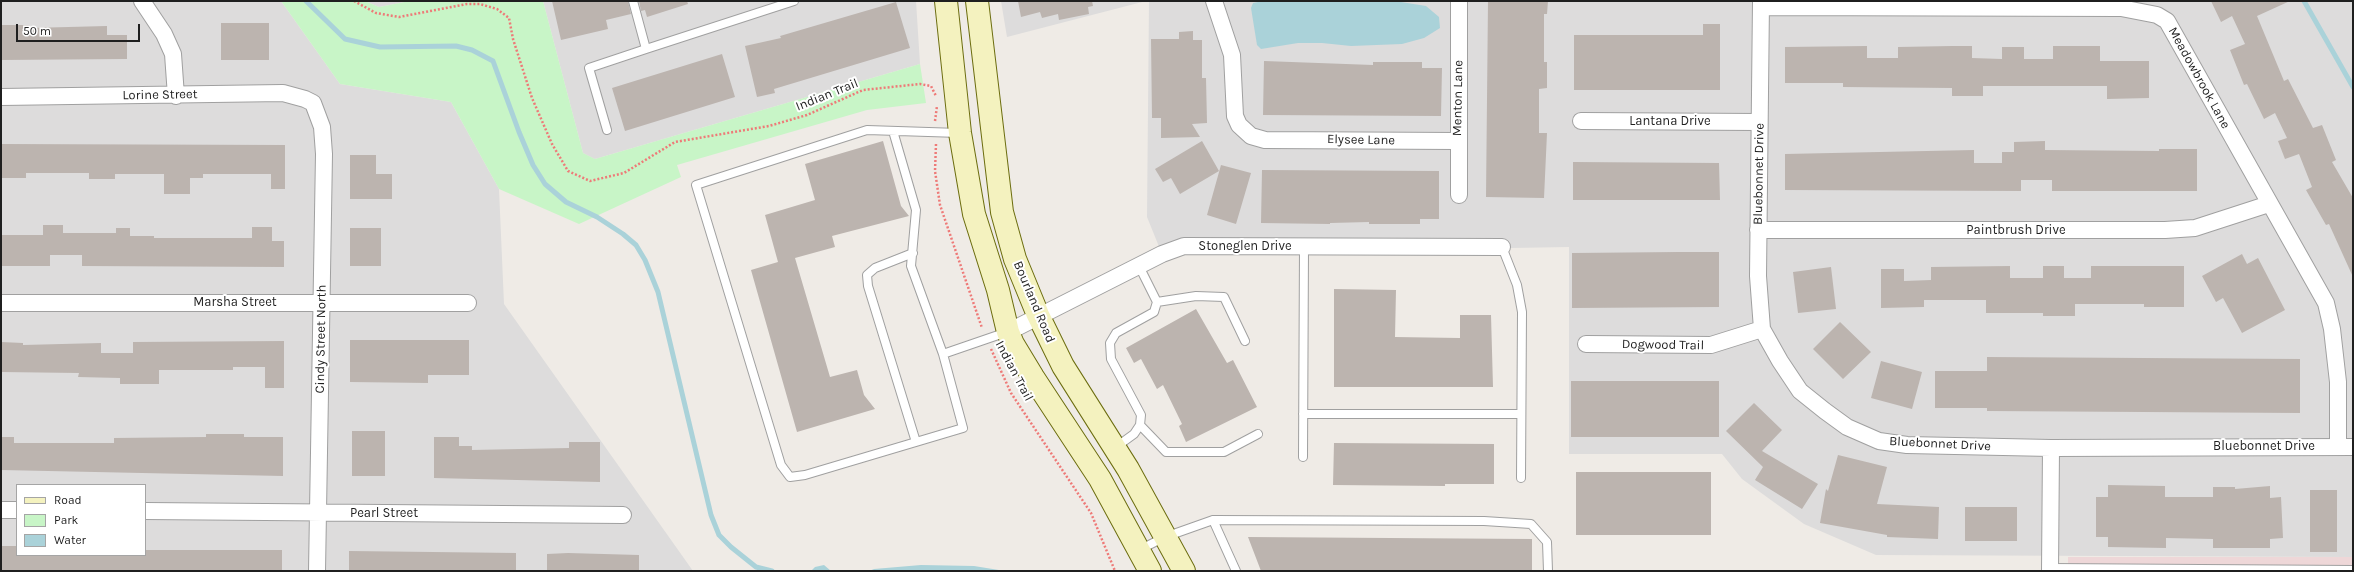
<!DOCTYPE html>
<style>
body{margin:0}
#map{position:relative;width:2354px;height:572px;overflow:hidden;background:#efebe6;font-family:Karla,sans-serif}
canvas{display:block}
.frame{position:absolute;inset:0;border:2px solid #1f1f1f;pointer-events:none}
.legend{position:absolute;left:16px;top:484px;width:130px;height:72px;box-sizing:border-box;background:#fff;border:1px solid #a5a5a5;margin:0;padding:5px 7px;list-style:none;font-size:12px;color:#1f1f1f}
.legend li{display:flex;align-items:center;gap:8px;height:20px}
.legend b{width:20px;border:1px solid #a5a5a5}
.scale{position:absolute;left:16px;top:24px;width:124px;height:18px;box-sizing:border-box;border:2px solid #1f1f1f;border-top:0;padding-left:5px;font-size:12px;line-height:14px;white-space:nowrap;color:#1f1f1f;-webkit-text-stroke:3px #fff;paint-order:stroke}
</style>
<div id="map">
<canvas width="2354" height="572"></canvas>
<div class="frame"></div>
<ul class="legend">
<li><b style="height:5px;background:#f4f2bf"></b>Road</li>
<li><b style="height:11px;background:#c8f5c7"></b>Park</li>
<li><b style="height:11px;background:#aad2d9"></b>Water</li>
</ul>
<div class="scale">50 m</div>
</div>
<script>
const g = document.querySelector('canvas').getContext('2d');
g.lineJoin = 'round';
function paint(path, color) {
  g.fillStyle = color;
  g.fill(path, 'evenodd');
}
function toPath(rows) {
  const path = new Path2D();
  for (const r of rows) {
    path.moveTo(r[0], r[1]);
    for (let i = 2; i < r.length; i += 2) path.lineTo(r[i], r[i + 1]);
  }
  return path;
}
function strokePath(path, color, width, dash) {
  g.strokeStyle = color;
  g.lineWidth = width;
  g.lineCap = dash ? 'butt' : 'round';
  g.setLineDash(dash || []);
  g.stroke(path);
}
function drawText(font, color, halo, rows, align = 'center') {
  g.font = font + ' Karla,sans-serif';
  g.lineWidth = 4;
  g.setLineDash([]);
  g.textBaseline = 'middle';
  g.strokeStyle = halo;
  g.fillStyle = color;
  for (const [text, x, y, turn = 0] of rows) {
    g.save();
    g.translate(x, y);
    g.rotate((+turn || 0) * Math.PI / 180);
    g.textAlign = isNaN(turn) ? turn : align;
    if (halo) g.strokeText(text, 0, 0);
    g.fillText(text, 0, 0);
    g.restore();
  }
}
const residential = toPath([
 [1,1,281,1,340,84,451,102,499,189,504,304,693,571,1,571],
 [17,485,145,485,145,555,17,555],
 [365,1,410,1,379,7],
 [543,1,916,1,920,64,595,159,583,153],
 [1001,1,1146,1,1007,37],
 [1149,1,2353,1,2353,557,1876,555,1804,524,1742,479,1722,454,1569,454,1569,247,1162,254,1147,217]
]);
const commercial = toPath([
 [2068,557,2353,557,2353,571,2068,571]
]);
const park = toPath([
 [281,1,365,1,379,7,410,1,543,1,583,153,595,159,920,64,926,103,867,110,677,165,681,177,579,224,499,189,451,102,340,84]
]);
const water = toPath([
 [1263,1,1401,2,1426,6,1439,17,1440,28,1424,38,1402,44,1351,46,1322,43,1298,43,1261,49,1257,45,1251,8,1253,3],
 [824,565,831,571,811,571,815,567],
 [921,565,974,566,1005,571,869,571,874,569]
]);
const stream = toPath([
 [306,1,345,39,380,47,456,46,472,50,493,61,519,132,533,165,545,184,566,202,597,217,623,234,636,245,645,260,658,292,711,515,719,535,731,547,756,567,772,571],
 [2304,1,2353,87]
]);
const building = toPath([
 [552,1,628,1,631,14,606,20,608,29,561,40],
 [639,1,687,1,688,4,647,17,645,10,641,11],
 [1018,1,1092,1,1093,6,1088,7,1089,14,1059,20,1058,14,1042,18,1040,12,1021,17],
 [1488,1,1548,1,1547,14,1544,14,1544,62,1547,62,1547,88,1539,89,1539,133,1547,133,1544,198,1486,197],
 [2211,1,2290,1,2257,16,2284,81,2288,79,2313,128,2322,125,2336,160,2332,162,2353,198,2353,277,2329,224,2326,225,2306,190,2312,187,2299,154,2285,159,2278,141,2287,138,2275,113,2264,119,2247,84,2244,85,2230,50,2245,44,2232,16,2221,22],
 [896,2,910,48,774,89,775,93,757,97,745,46,781,38,780,36],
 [221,23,269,23,269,60,221,60],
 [1703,24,1720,24,1720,90,1574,90,1574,35,1703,35],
 [1,25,30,25,30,28,107,26,107,35,127,35,127,59,1,60],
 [1193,31,1193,40,1202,40,1202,78,1206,78,1207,123,1192,124,1200,137,1161,138,1161,118,1152,118,1151,39,1179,39,1179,32],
 [1867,46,1867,58,1898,58,1898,47,1952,46,1972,46,1972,58,2002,59,2002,47,2024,47,2024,59,2053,59,2053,46,2100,46,2100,61,2149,61,2149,98,2107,99,2107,86,1983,86,1983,96,1952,96,1952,88,1843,87,1843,83,1785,83,1785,47],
 [722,54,735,97,625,131,612,88],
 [1264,61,1373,65,1373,62,1422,62,1422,68,1442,68,1441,116,1263,115],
 [883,141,901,206,909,216,832,236,835,247,795,258,830,377,857,370,864,395,875,409,797,432,751,270,778,262,765,215,815,200,805,164],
 [1202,141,1219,171,1180,194,1171,178,1163,182,1155,169],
 [2045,141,2045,150,2159,151,2159,149,2197,149,2197,191,2052,191,2052,180,2021,180,2021,191,1785,190,1785,154,1974,150,1974,163,2002,163,2002,152,2014,152,2014,142],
 [1,144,285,145,285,189,271,189,271,174,203,174,203,178,190,178,190,194,164,194,164,174,115,174,115,179,89,179,89,173,26,173,26,178,1,178],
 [350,155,376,155,376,174,392,174,392,199,350,199],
 [1573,162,1719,163,1720,200,1573,200],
 [1221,165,1251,173,1236,224,1207,215],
 [1262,170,1439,171,1439,219,1420,219,1420,224,1369,224,1369,222,1330,223,1330,224,1261,223],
 [43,225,63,225,63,233,116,233,116,228,130,228,130,236,154,236,154,238,252,238,252,227,272,227,272,241,284,241,284,267,82,266,82,255,50,255,50,266,1,266,1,235,43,235],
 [350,228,381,228,381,266,350,266],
 [1678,252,1719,252,1719,307,1572,308,1572,253],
 [2242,254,2247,264,2258,258,2285,310,2242,333,2223,298,2216,302,2202,276],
 [2010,266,2010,278,2043,278,2043,266,2064,266,2064,278,2091,278,2091,266,2184,266,2184,307,2144,307,2144,304,2075,304,2075,316,2043,316,2043,313,1986,313,1986,300,1924,300,1924,307,1881,308,1881,269,1904,269,1904,281,1931,280,1931,267],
 [1831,267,1836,309,1798,313,1793,272],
 [1334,289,1396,290,1395,337,1460,338,1460,315,1491,315,1493,387,1334,387],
 [1196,309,1227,363,1233,360,1257,407,1186,442,1179,426,1182,424,1163,385,1157,389,1141,359,1134,363,1126,348],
 [1840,322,1871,352,1843,379,1813,349],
 [350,340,469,340,469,375,428,375,428,383,350,382],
 [284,341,284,388,265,388,265,367,233,367,233,370,159,370,159,384,120,384,120,378,78,377,79,373,1,372,1,342,23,343,23,345,101,343,101,353,133,353,133,342],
 [1987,357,2300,359,2300,413,1987,411,1987,408,1935,408,1935,371,1987,371],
 [1881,361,1922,372,1912,409,1871,398],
 [1571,381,1719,381,1719,437,1571,437],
 [1754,403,1782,430,1762,451,1818,484,1802,509,1755,480,1763,467,1726,431],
 [352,431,385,431,385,476,352,476],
 [206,434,244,434,244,437,283,437,283,476,1,470,1,437,14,437,14,443,114,443,114,438,206,437],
 [434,437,459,437,459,446,472,446,472,450,569,448,569,442,600,442,600,482,434,478],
 [1334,443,1494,444,1494,484,1445,484,1445,486,1333,485],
 [1838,455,1887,467,1877,504,1939,507,1938,539,1887,537,1887,535,1820,523,1826,489,1828,491],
 [1576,472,1711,472,1711,535,1576,535],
 [2108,485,2165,486,2165,497,2213,497,2213,487,2235,487,2235,489,2270,486,2270,498,2281,497,2283,538,2270,539,2270,548,2213,548,2213,539,2166,538,2166,548,2108,547,2108,537,2096,537,2096,497,2108,497],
 [2310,490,2337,490,2337,552,2310,552],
 [1965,507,2017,507,2017,541,1965,541],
 [1248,537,1532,539,1532,571,1261,571],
 [1,546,17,546,17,555,145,555,145,550,282,550,282,571,1,571],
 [349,551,516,553,516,571,349,571],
 [568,553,639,555,639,571,547,571,547,554]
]);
const path = toPath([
 [354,1,376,13,399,17,467,4,480,4,497,9,509,18,513,39,532,98,552,144,568,171,590,181,624,173,675,142,769,126,807,115,863,90,920,84,931,86,936,96],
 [935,121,937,106],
 [936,144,935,171,940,205,982,328],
 [991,349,1011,393,1091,513,1115,571]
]);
const service = toPath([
 [633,1,646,49,794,1],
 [607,130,589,68,646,49],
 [893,131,916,210,911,266,943,354],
 [959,133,867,130,696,185,781,465,790,477,805,475,963,428,943,354,1007,332],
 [1502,247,1517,285,1522,312,1521,478],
 [913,253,875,268,867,275,868,286,916,442],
 [1157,302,1196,296,1224,297,1245,341],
 [1303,414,1521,414],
 [1140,425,1166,452,1224,452,1258,434],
 [1116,447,1134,434,1140,425,1141,415,1111,359,1110,343,1116,333,1154,312,1157,302,1139,266],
 [1303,457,1304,246],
 [1213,520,1484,521,1531,524,1547,542,1548,571],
 [1139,550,1165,537,1213,520,1236,571],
 [2050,568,2353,570]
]);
const minor = toPath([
 [142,1,164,34,173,54,176,96],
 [1214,1,1232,55,1235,116,1239,125,1251,136,1265,140,1457,141],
 [1761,1,1758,276,1762,329,1780,361,1800,391,1825,411,1847,427,1879,441,1907,445,2051,448,2353,447],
 [1761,7,2121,8,2157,15,2167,21,2326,303,2332,329,2338,382,2338,446],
 [1,97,283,93,305,99,313,103,322,127,324,154,317,571],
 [1581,121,1759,122],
 [1459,195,1459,1],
 [1758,230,2165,230,2195,228,2269,204],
 [1,303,468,303],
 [1008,332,1162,254,1184,246,1502,247],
 [1586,344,1711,345,1762,329],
 [1,510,17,510],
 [145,511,623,515],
 [2050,571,2051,448]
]);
const secondary = toPath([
 [946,1,960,133,974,214,998,290,1008,332,1013,344,1033,377,1100,479,1150,571],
 [977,1,1002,212,1015,259,1038,315,1063,366,1128,469,1184,571]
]);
const streetNames = [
 ["Meadowbrook Lane",2199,78,61],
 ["Lorine Street",160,95,-1],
 ["Indian Trail",827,95,-22],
 ["Menton Lane",1458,98,-89],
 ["Lantana Drive",1670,121],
 ["Elysee Lane",1361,140,1],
 ["Bluebonnet Drive",1759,174,-89],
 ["Paintbrush Drive",2016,230],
 ["Stoneglen Drive",1245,246],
 ["Marsha Street",235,302],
 ["Bourland Road",1034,302,67],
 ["Cindy Street North",321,339,-89],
 ["Dogwood Trail",1663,345,1],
 ["Indian Trail",1014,371,62],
 ["Bluebonnet Drive",1940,444,3],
 ["Bluebonnet Drive",2264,446],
 ["Pearl Street",384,513]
];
paint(residential, '#dddcdc');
paint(commercial, '#eed7d8');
paint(park, '#c8f5c7');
paint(water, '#aad2d9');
strokePath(stream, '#aad2d9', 5);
paint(building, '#bcb4af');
strokePath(service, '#a0a0a0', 10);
strokePath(minor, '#a0a0a0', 18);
strokePath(secondary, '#6c6d0f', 24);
strokePath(path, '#ee7a78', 2.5, [2, 2]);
strokePath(service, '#fff', 8);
strokePath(minor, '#fff', 16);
strokePath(secondary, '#f4f2bf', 22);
drawText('13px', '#1f1f1f', '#fff', streetNames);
</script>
